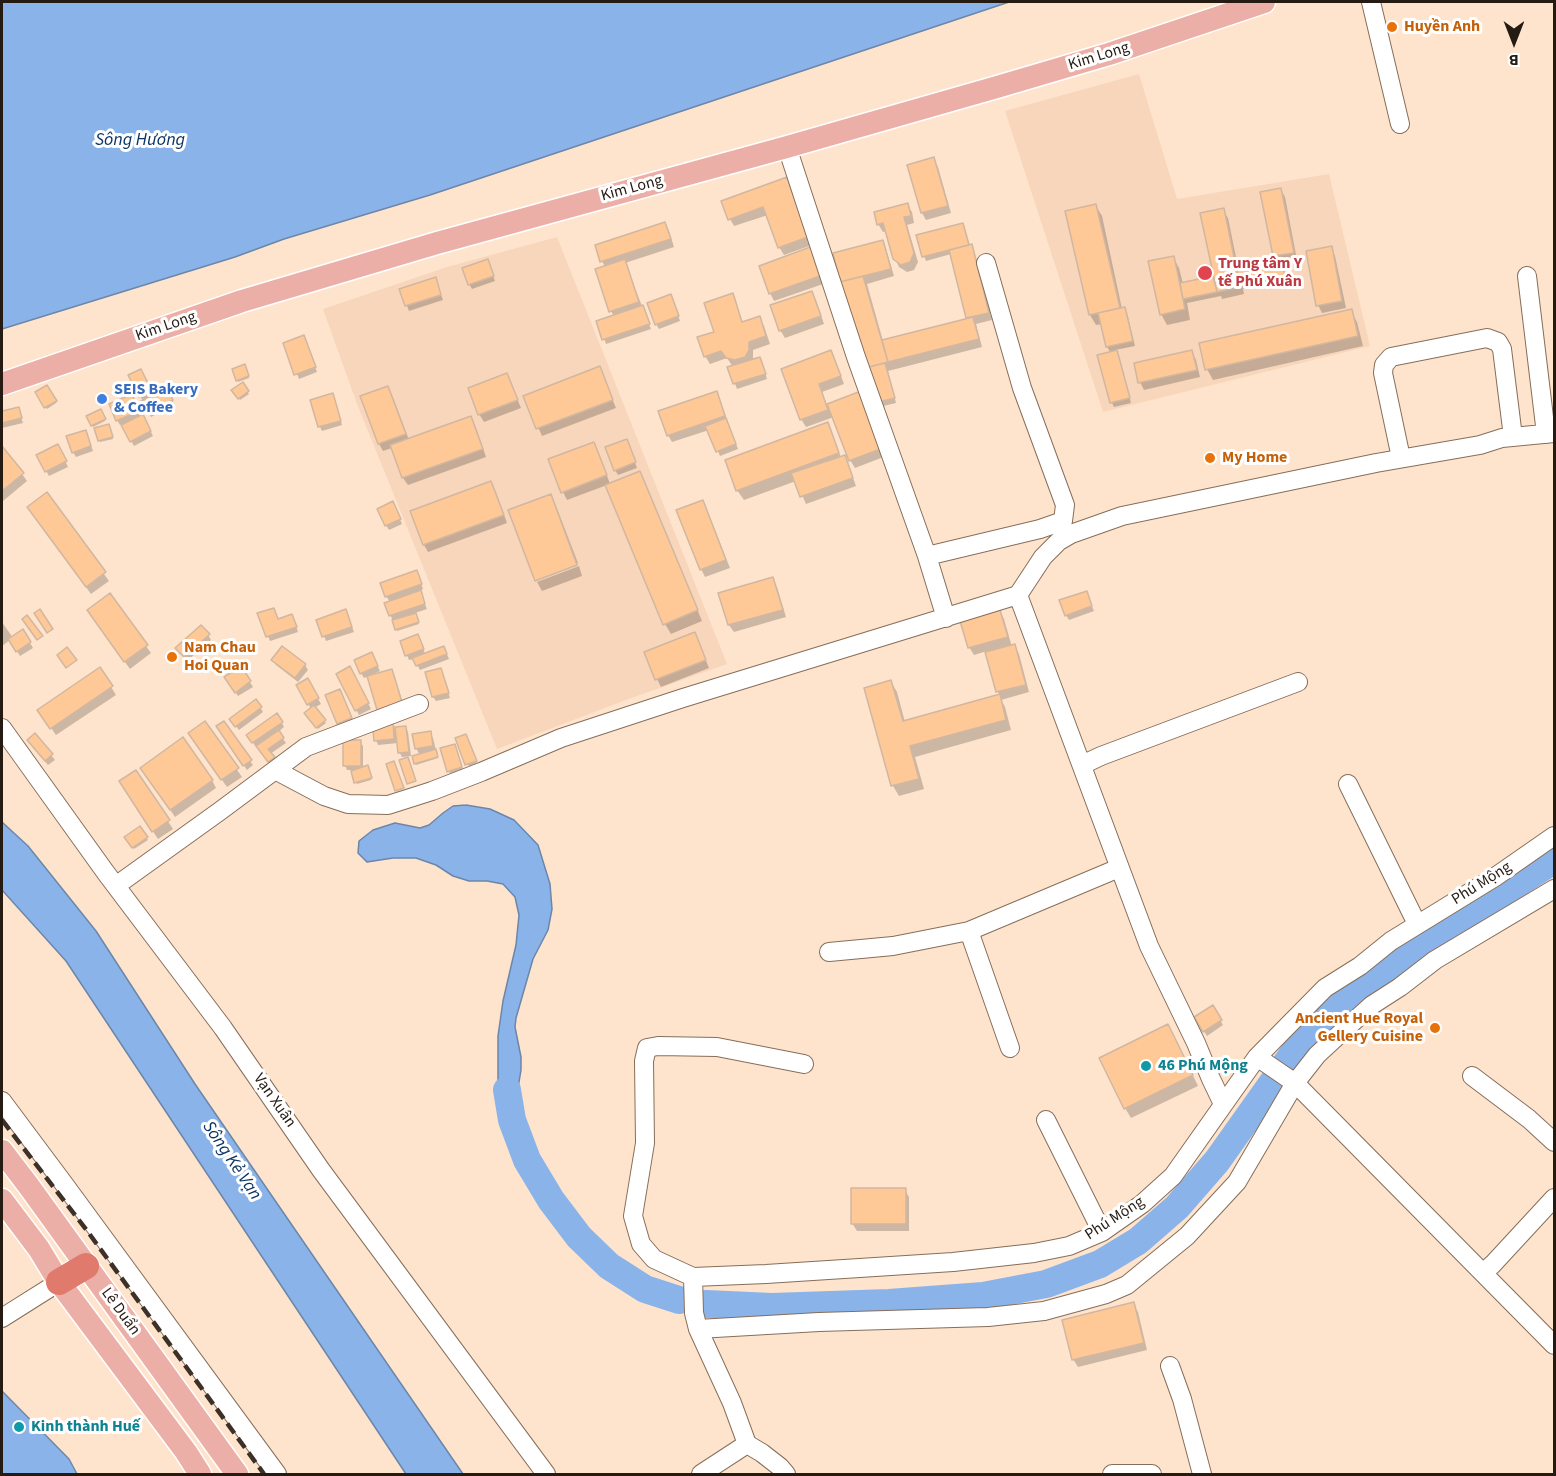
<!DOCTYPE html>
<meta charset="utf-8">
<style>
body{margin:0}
#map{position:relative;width:1556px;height:1476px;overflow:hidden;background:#ffe4cd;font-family:"Source Sans 3",sans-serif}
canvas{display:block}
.frame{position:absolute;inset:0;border:3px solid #251b13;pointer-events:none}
.north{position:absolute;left:1484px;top:12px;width:60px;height:60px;-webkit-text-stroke:4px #fff;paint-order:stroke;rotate:180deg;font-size:16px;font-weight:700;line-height:24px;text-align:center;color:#251b13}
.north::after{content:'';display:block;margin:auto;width:21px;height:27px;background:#251b13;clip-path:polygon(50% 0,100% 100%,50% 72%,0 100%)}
</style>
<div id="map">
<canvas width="1556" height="1476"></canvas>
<div class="frame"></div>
<div class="north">B</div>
</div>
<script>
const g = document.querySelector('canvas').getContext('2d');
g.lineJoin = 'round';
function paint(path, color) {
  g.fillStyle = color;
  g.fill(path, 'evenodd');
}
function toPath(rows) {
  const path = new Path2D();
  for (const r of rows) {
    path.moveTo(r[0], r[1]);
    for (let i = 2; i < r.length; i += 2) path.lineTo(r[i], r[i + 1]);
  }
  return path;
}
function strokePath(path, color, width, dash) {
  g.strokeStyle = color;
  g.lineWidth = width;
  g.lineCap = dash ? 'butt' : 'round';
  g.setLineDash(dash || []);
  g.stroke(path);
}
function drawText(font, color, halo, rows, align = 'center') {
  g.font = font + ' "Source Sans 3",sans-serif';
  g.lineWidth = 6;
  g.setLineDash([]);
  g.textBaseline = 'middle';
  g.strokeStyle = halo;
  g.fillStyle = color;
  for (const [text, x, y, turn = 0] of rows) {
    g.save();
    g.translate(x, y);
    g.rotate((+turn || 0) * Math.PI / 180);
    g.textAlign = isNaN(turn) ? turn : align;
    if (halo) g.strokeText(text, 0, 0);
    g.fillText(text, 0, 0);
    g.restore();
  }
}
const built = toPath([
 [1139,74,1177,199,1329,174,1370,346,1103,412,1005,111],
 [557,237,727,664,626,700,497,749,357,404,323,309,447,267]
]);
const water = toPath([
 [2,2,1009,2,430,195,284,239,235,257,2,329,2,2],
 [466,805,490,809,514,820,538,845,550,884,552,909,548,930,533,959,516,1018,515,1027,521,1057,521,1070,515,1106,515,1127,501,1106,498,1094,498,1036,503,1001,516,945,519,915,515,897,503,884,487,881,469,881,453,876,436,865,416,858,393,858,367,862,358,853,359,841,373,830,395,823,420,828,429,825,443,813,453,806,466,805],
 [2,822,28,846,96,931,195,1084,463,1474,406,1474,66,961,2,890,2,822],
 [2,1391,69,1459,77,1474,2,1474,2,1391]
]);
const shadow = toPath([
 [933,159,938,167,951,213,926,220,922,213],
 [787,179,791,187,812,245,784,255,779,247,768,215,734,226,730,219],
 [1281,190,1285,197,1297,260,1283,263,1287,281,1243,289,1244,294,1222,299,1221,296,1187,303,1190,320,1167,325,1161,314,1173,257,1179,268,1183,284,1213,278,1216,284,1223,210,1228,218,1238,267,1276,259,1274,256,1262,193],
 [907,205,912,212,914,223,907,225,918,262,914,270,907,272,899,267,895,258,887,231,883,232,878,224],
 [1096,206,1102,216,1122,309,1124,309,1127,313,1135,346,1115,350,1119,356,1131,403,1114,407,1112,403,1099,356,1111,353,1107,347,1102,324,1096,325,1090,315],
 [664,224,669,231,674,247,625,263,651,329,606,344,598,322,614,316,611,311,605,267,602,261],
 [962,224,965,229,970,246,971,246,975,254,992,320,976,324,982,347,888,371,896,403,879,407,834,254,882,241,886,249,894,276,867,284,883,341,968,320,951,254,926,261,924,256],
 [812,248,826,283,774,301,770,293],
 [1331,248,1335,256,1346,308,1322,313,1318,305],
 [490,266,495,281,472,289,469,284],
 [435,279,443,300,409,311,401,290],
 [811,293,816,300,824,324,785,338,780,330],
 [732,295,736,303,743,324,759,318,764,326,770,344,753,350,753,361,762,363,767,379,737,389,729,368,733,367,727,358,710,364,705,356],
 [673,300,680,321,659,329,656,324],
 [1351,311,1357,322,1363,346,1213,380,1207,369],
 [306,342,317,372,299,379,285,344],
 [1192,352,1196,360,1200,377,1144,390,1140,382],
 [835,360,844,384,822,392,827,406,861,393,886,456,855,468,850,460,834,417,806,427,801,419,783,370],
 [246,368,249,378,238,382,237,380],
 [599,368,616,408,542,436,525,397],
 [140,371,153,396,167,390,175,405,151,417,130,376],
 [507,375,521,408,484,422,479,414],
 [242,384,249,394,240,400,233,390],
 [47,387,56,403,47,409,37,393],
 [388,387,392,395,409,440,470,417,475,425,486,457,408,485,403,478,392,448,383,451,379,444],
 [716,393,720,400,738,449,720,456,709,430,672,442,668,435],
 [134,400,141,417,143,416,153,436,134,446,122,424,120,425,117,420],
 [335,400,342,425,322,431,320,427],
 [18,408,23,423,2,428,2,412],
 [100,411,105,421,93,427,88,416],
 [827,424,833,435,841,458,844,457,848,464,856,486,806,504,796,481,744,500,737,490],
 [110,428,113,439,100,442,96,429],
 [88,436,93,451,76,457,73,452],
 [58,446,68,467,49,476,38,456],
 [629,446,637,468,618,475,615,470],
 [2,449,22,474,27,481,3,501,2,500],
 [598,451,610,484,645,483,702,621,671,634,665,624,607,485,567,500,563,492],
 [491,483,495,490,507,523,428,552,424,545],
 [46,494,109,581,91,594,33,515],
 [550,496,556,506,578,563,536,579],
 [702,502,707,510,730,568,705,577,701,569],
 [395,508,402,524,389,530,386,525],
 [579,566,582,576,542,591,537,582],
 [419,577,423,589,419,591,427,609,415,613,419,624,397,631,386,604,390,602,386,596],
 [772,579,777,587,786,617,734,632,729,625],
 [1086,592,1094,611,1069,620,1066,615],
 [110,596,151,653,130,669,88,611],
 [274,609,279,620,294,620,298,632,270,641,259,614],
 [1000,612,1004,619,1012,647,1014,646,1019,654,1029,692,1001,700,1005,707,1011,730,915,757,924,789,899,796,893,786,866,689,891,682,897,692,905,722,1000,696,998,692,987,651,974,655,969,647],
 [348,616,354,632,326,641,318,621],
 [2,622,13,638,23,631,33,648,20,656,10,640,2,646],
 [208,635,211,640,187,661,180,653],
 [421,641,425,654,446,652,449,659,420,670,414,659,409,660,401,642],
 [698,641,709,668,661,687,657,679],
 [374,659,380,671,373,674,374,676,392,671,394,675,404,707,381,714,378,709,369,676,364,678,361,673],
 [273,660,305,665,308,670,298,682,276,665],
 [241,668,253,687,238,696,226,677],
 [350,668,371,709,359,715,338,674],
 [100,669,116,695,56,735,44,718],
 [441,670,443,674,450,698,436,701,433,697,426,674],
 [307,680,321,704,314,708,326,723,318,729,306,714,311,709,298,685],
 [342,695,353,723,341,728,327,696],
 [260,707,263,712,239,730,234,724],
 [392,721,395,728,405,727,408,732,411,756,402,757,400,753,398,743,378,745,376,740],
 [204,723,242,777,227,787,194,741],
 [282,723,284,727,278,732,286,743,270,754,276,763,272,766,258,747,256,747,251,740],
 [220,731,250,761,253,765,247,770],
 [430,733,433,738,438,758,416,765,415,763,420,755,416,748],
 [35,735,55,760,48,765,31,745],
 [457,739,468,740,478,766,470,769],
 [360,742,363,746,363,768,368,769,371,780,357,784,352,770,347,770,345,765],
 [454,745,464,772,451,776,449,771],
 [142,769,212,780,216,788,175,817],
 [136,772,173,829,158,839,125,789],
 [140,828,148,840,134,849,126,837],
 [1212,1007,1223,1025,1207,1036,1196,1018],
 [1174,1036,1198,1086,1131,1118,1125,1108],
 [905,1190,909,1197,909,1231,857,1231,852,1223],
 [1133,1304,1138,1312,1147,1350,1078,1367,1073,1359]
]);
const river = toPath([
 [507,1090,512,1120,527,1160,551,1200,579,1237,609,1266,645,1289,679,1300],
 [706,1304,772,1307,889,1303,983,1296,1046,1284,1100,1264,1138,1241,1177,1207,1217,1161,1293,1054,1324,1021,1362,986,1421,945,1554,860]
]);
const building = toPath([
 [934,157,948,206,921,213,907,165,934,157],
 [787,177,808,237,778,248,763,207,728,220,721,201,787,177],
 [1281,188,1294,253,1273,256,1260,192,1281,188],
 [908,203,911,216,904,217,914,253,910,262,901,265,893,259,883,223,877,225,874,212,908,203],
 [1096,204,1120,308,1089,315,1065,211,1096,204],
 [1224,208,1240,287,1217,292,1200,213,1224,208],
 [665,222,671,239,600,262,595,245,665,222],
 [963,223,969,245,922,257,916,235,963,223],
 [883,240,891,269,840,282,833,253,883,240],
 [972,244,989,313,966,318,949,250,972,244],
 [813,246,823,275,769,294,759,266,813,246],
 [1332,246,1342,301,1316,306,1306,251,1332,246],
 [1174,256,1185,309,1160,315,1148,261,1174,256],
 [1281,257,1285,276,1240,285,1236,266,1281,257],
 [488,259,494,276,468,285,462,268,488,259],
 [625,259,639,302,609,312,595,269,625,259],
 [863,276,888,362,865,368,840,282,863,276],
 [1213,276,1217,292,1183,299,1180,283,1213,276],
 [436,277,441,295,405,306,399,289,436,277],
 [812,291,821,316,779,331,770,305,812,291],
 [733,293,742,322,760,316,766,336,749,342,749,350,745,357,735,360,726,358,721,351,704,357,697,337,714,332,704,303,733,293],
 [671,294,679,316,655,325,647,303,671,294],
 [643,305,650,324,602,340,596,321,643,305],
 [1125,307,1133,341,1106,347,1098,313,1125,307],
 [1352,309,1358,336,1205,370,1199,343,1352,309],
 [973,317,979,339,888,362,882,340,973,317],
 [304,335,316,367,294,375,283,343,304,335],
 [831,350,841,376,819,384,828,410,800,420,781,369,831,350],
 [1117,350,1130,398,1110,403,1097,355,1117,350],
 [1192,350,1197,370,1138,383,1134,363,1192,350],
 [760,357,766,374,733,384,727,367,760,357],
 [885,363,895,398,875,403,865,368,885,363],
 [245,364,249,376,236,381,232,369,245,364],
 [600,366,613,400,536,429,523,396,600,366],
 [141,369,152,391,139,397,128,375,141,369],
 [507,373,518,400,478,415,468,388,507,373],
 [243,382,249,391,238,399,231,390,243,382],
 [47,385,57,401,44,408,35,392,47,385],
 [388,386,406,434,378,444,360,396,388,386],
 [167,388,173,400,147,413,141,401,167,388],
 [717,391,725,416,667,436,658,411,717,391],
 [861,391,883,448,849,461,827,404,861,391],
 [333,393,341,421,318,427,310,400,333,393],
 [132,394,139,411,116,421,109,404,132,394],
 [19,407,22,418,2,423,2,411,19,407],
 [101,409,106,419,91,426,86,416,101,409],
 [143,414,151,431,130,442,121,425,143,414],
 [471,416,483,449,402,478,390,445,471,416],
 [726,418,736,444,716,452,705,426,726,418],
 [828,422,839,453,736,491,725,460,828,422],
 [109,424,113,437,98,441,94,428,109,424],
 [86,430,91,446,72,453,66,436,86,430],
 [627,439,636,462,614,471,605,447,627,439],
 [594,442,607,475,561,493,548,459,594,442],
 [58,444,67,461,45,472,36,455,58,444],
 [2,446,24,473,2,491,2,446],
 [845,455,853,478,800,497,791,473,845,455],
 [640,471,698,610,663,625,605,485,640,471],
 [491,481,504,515,423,545,410,511,491,481],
 [47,492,106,572,86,587,27,507,47,492],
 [551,494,577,565,535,581,508,510,551,494],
 [703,500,726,560,700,570,676,510,703,500],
 [393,501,401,519,385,526,377,509,393,501],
 [417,570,422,584,385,597,380,583,417,570],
 [773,577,783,610,728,625,718,593,773,577],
 [421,590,425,604,389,616,384,603,421,590],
 [1087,591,1092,606,1065,616,1059,600,1087,591],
 [110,593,148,645,124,662,87,610,110,593],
 [274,608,278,619,292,614,297,627,266,637,257,613,274,608],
 [40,609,53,629,47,633,34,613,40,609],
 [346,609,352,627,322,637,316,620,346,609],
 [1000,610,1008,637,968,648,960,621,1000,610],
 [416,613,419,622,395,630,392,620,416,613],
 [27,615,43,636,37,640,22,619,27,615],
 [201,625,210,634,184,657,175,648,201,625],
 [23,629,31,642,16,652,8,639,23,629],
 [695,632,706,660,655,680,644,652,695,632],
 [418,634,424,649,405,656,400,641,418,634],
 [1015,644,1026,685,996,692,985,652,1015,644],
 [282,646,306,664,295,678,271,660,282,646],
 [444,646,447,654,416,666,412,658,444,646],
 [67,647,77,660,66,668,57,655,67,647],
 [372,652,378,666,360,674,354,660,372,652],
 [241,666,251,681,235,693,224,677,241,666],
 [350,666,369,703,355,711,336,674,350,666],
 [100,667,113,686,50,729,37,710,100,667],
 [441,668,449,693,432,697,425,672,441,668],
 [392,669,402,702,377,710,367,676,392,669],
 [308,678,319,698,307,705,296,685,308,678],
 [891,680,903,721,1000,694,1006,720,910,746,919,779,891,786,864,688,891,680],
 [340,689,352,718,337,724,325,695,340,689],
 [256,699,262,707,235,727,229,719,256,699],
 [314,705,326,720,316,728,304,713,314,705],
 [277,713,283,722,252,743,246,735,277,713],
 [393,719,394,739,374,741,372,721,393,719],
 [205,721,239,768,221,780,188,733,205,721],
 [224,721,252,760,243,766,216,726,224,721],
 [406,726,409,752,398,753,395,727,406,726],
 [279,730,284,738,268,749,275,757,268,762,256,746,279,730],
 [431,731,433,746,415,749,412,734,431,731],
 [35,733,53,754,45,761,27,740,35,733],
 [466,734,477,761,465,765,455,738,466,734],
 [183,737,213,780,170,810,140,768,183,737],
 [343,740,361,740,361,766,343,766,343,740],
 [455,744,462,767,447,772,440,748,455,744],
 [436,749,438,757,414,764,412,756,436,749],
 [408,757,416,781,407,784,399,760,408,757],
 [394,761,404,788,395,791,386,764,394,761],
 [368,765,372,778,354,783,351,771,368,765],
 [136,770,170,820,152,832,119,781,136,770],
 [140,826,148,837,132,848,124,837,140,826],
 [1213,1005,1222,1020,1203,1032,1194,1017,1213,1005],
 [1168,1024,1193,1075,1124,1109,1099,1058,1168,1024],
 [851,1188,906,1188,906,1224,851,1224,851,1188],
 [1134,1302,1144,1343,1072,1360,1062,1320,1134,1302]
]);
const minor = toPath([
 [1371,2,1400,124],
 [787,147,856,357,927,556,946,618],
 [1527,276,1546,434],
 [1401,458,1383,373,1384,365,1391,357,1487,338,1498,342,1502,349,1513,437],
 [927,556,1040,529,1063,521,1065,505,1022,388,986,263],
 [1018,595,1043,557,1059,541,1071,534,1122,516,1376,463,1480,445,1502,438,1554,433],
 [2,728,106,873,223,1028,321,1170,546,1474],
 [1082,765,1101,756,1298,682],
 [275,770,324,796,348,804,388,805,432,791,481,772,561,738,683,698,1018,595,1149,946,1196,1043,1211,1079,1223,1104],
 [1348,784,1417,924],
 [117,885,220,811,306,747,419,704],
 [969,931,1010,1048],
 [829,952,893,946,969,931,1119,868],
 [1257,1057,1295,1083,1554,1345],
 [804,1064,717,1047,658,1046,647,1048,644,1061,645,1143,633,1216,641,1244,654,1259,693,1277,766,1274,953,1262,1034,1253,1069,1246,1102,1232,1142,1204,1173,1176,1257,1057,1325,988,1360,966,1391,941,1495,877,1554,836],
 [1472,1076,1529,1119,1554,1142],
 [2,1101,64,1184,277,1474],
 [1046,1120,1102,1232],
 [1483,1273,1493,1264,1554,1198],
 [693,1277,694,1313,698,1329,732,1403,747,1444,701,1474],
 [2,1318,59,1282],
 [698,1329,819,1322,988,1317,1044,1311,1106,1294,1127,1285,1187,1236,1237,1182,1295,1083,1317,1055,1344,1030,1372,1005,1400,987,1435,960,1554,889],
 [1170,1366,1182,1399,1202,1474],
 [747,1444,762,1453,780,1467,786,1474],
 [1112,1474,1152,1474]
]);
const major = toPath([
 [2,384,242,301,437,243,787,147,997,87,1109,54,1264,2],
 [2,1151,28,1185,237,1474],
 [2,1200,39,1249,59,1282,186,1452,200,1474]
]);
const highway = toPath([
 [59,1282,86,1266]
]);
const rail = toPath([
 [2,1120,88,1232,264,1474]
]);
const markers = [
 [1392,27,6,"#e8710a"],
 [1205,273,8,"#e0444e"],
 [102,399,6,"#3f7fe0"],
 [1210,458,6,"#e8710a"],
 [172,657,6,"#e8710a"],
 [1435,1028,6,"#e8710a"],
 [1146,1066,6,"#0f9aa8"],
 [19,1427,6,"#0f9aa8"]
];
const foodNames = [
 ["Huyền Anh",1404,27],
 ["My Home",1222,458],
 ["Nam Chau",184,648],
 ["Hoi Quan",184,666],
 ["Ancient Hue Royal",1423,1019,"right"],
 ["Gellery Cuisine",1423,1037,"right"]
];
const streetNames = [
 ["Kim Long",1099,57,-17],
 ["Kim Long",632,189,-15],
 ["Kim Long",166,327,-19],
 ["Phú Mộng",1482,884,-32],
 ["Vạn Xuân",274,1101,55],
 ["Phú Mộng",1115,1219,-33],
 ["Lê Duẩn",120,1312,54]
];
const healthNames = [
 ["Trung tâm Y",1218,264],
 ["tế Phú Xuân",1218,282]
];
const shopNames = [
 ["SEIS Bakery",114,390],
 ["& Coffee",114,408]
];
const cultureNames = [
 ["46 Phú Mộng",1158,1066],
 ["Kinh thành Huế",31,1427]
];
const waterNames = [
 ["Sông Hương",140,141],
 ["Sông Kẻ Vạn",231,1161,56]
];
paint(built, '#f7d6bb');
paint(water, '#8ab4e9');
strokePath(water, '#6c86a9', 1.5);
paint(shadow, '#0003');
strokePath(river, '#8ab4e9', 28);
paint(building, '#ffc897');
strokePath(building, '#d1b7a1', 1.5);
strokePath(minor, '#866e5a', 20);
strokePath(major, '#fff', 25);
strokePath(highway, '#fff', 28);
strokePath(minor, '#fff', 18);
strokePath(major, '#ecafa7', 22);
strokePath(highway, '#df7a6d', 26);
strokePath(rail, '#3c3027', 4.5, [12, 6]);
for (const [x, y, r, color] of markers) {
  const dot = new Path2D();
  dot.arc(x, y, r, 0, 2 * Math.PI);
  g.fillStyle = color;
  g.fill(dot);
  strokePath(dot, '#fff', 2);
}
drawText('bold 16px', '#c56008', '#fff', foodNames, 'left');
drawText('16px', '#251b13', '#fff', streetNames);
drawText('bold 16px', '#be3a42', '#fff', healthNames, 'left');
drawText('bold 16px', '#366cbe', '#fff', shopNames, 'left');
drawText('bold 16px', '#0d838f', '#fff', cultureNames, 'left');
drawText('italic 18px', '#0b3464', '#fff', waterNames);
</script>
